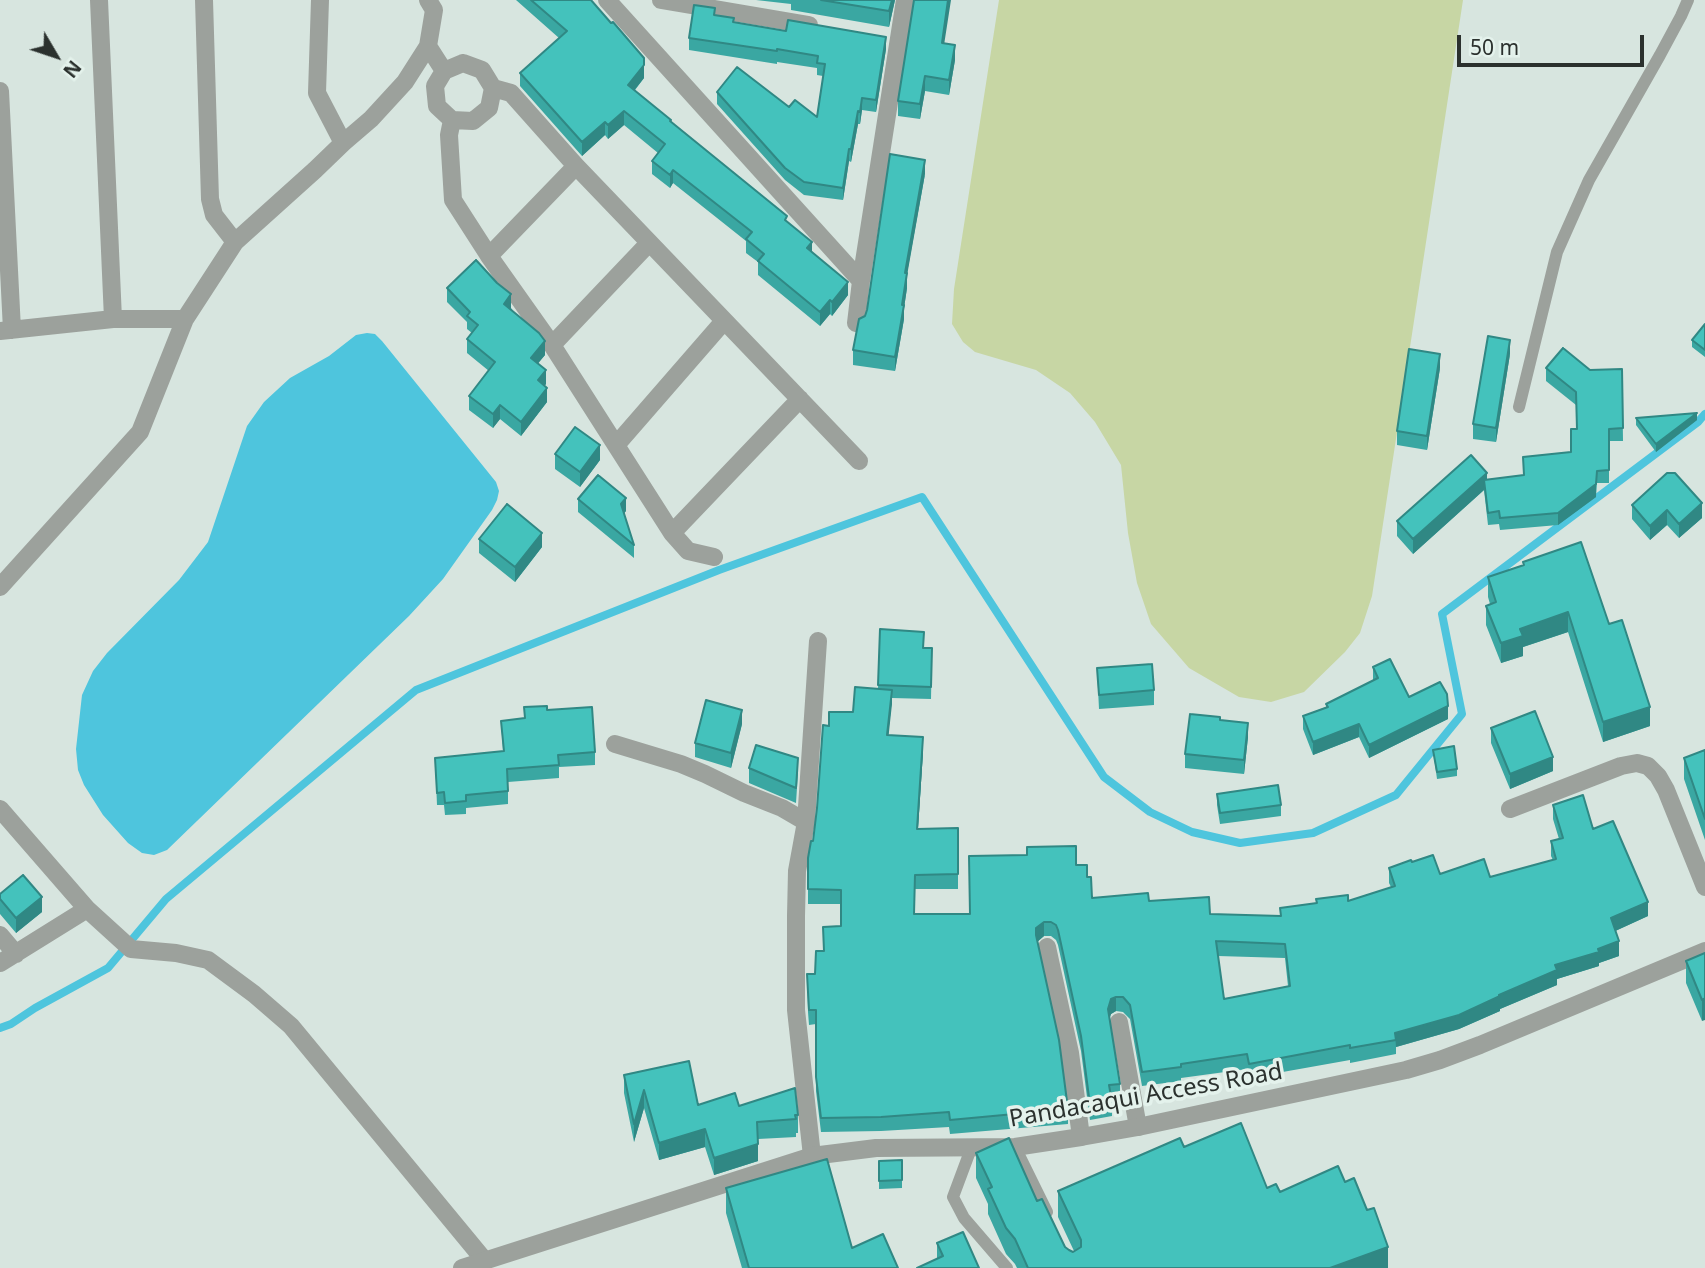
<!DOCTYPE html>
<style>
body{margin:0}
#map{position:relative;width:1705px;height:1268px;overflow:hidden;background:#d7e5df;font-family:"Noto Sans",sans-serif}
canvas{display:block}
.north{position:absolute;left:21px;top:21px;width:70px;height:70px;-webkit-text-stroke:5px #e4f2ec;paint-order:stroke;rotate:129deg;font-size:19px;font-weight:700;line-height:28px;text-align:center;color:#2b312e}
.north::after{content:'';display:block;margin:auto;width:24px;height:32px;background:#2b312e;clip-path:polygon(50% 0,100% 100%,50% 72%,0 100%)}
.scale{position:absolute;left:1457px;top:35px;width:187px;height:32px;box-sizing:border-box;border:4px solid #2b312e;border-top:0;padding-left:9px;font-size:21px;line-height:24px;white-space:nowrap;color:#2b312e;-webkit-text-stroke:5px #e4f2ec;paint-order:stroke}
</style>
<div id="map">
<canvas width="1705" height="1268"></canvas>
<div class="north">N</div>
<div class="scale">50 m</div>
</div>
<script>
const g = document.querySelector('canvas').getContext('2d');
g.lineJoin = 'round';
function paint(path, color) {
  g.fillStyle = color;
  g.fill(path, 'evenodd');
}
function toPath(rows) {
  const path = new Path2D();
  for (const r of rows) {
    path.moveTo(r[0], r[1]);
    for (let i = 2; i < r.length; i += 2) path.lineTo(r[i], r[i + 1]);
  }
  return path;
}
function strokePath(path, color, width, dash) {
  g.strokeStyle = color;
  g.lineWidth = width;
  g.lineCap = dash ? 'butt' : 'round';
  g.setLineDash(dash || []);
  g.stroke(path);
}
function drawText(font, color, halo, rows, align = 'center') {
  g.font = font + ' "Noto Sans",sans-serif';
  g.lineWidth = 7;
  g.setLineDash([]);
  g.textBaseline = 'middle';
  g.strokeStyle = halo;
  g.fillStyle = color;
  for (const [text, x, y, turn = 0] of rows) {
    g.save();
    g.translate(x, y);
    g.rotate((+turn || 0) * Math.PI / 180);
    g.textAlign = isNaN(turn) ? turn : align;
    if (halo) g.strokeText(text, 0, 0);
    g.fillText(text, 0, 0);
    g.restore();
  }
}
const green = toPath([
 [999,0,1463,0,1372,596,1360,633,1345,652,1304,692,1271,702,1239,697,1189,668,1151,624,1137,583,1128,533,1121,465,1095,422,1070,393,1036,370,975,352,963,342,952,324,954,289]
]);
const water = toPath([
 [367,333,375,334,382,341,496,482,499,491,497,500,492,510,443,579,409,616,167,850,154,855,142,853,128,843,103,815,84,785,78,770,76,749,82,695,93,671,107,653,179,580,208,542,247,426,264,402,290,378,329,356,356,335]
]);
const stream = toPath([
 [0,1028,11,1024,35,1008,108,968,166,899,416,690,719,570,922,497,1104,777,1150,812,1192,832,1240,843,1313,833,1396,795,1462,714,1442,614,1698,422,1705,414]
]);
const service = toPath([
 [1519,407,1557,252,1589,180,1660,55,1681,16,1688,0],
 [972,1146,953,1197,964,1218,1007,1268],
 [1015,1147,1047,1212]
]);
const minor = toPath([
 [99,0,113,319],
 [204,0,210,199,214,215,235,242],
 [320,0,317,93,343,143],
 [428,0,434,10,428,46,444,71],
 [607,0,861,281],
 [661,0,809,25],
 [463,63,482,70,493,88,489,108,473,121,452,120,437,106,435,86,444,71,463,63],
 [493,88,511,93,576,166,859,461],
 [0,91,12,330],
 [452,120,449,135,453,200,489,256,552,345,672,533,688,551,714,557],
 [489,256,576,166],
 [856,323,861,281,905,0],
 [0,331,113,319,185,319],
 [552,345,649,243],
 [617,444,724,321],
 [672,533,800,399],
 [0,587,140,432,185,319,235,242,315,170,343,143,371,119,405,82,428,46],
 [615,744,681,764,705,774,744,793,782,808,806,822],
 [0,809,87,909,131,949,176,953,208,960,254,994,291,1026,485,1261],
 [1510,809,1621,766,1637,763,1648,766,1658,776,1666,790,1705,887],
 [0,935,16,954],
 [1047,947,1070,1053,1081,1137],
 [0,963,87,909],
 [1119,1022,1138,1127],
 [812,1156,796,1010,796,916,797,871,806,822,818,641]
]);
const tertiary = toPath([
 [462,1268,812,1156,876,1148,1015,1147,1081,1137,1138,1127,1406,1070,1440,1060,1480,1045,1705,951]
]);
const wall = toPath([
 [516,0,591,0,644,78,635,90,787,222,848,295,832,316,830,314,820,326,758,275,758,262,746,253,746,241,673,183,670,188,652,174,652,161,658,153,624,125,608,139,605,135,582,156,520,86,520,73,559,38],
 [756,0,895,0,889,27,791,10,791,4],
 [715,16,734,22,886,49,876,112,862,110,860,124,858,124,851,162,849,161,843,200,804,195,785,180,717,104,717,92,789,107,817,117,823,76,817,75,817,68,777,62,777,64,689,50,689,38],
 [944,43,955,60,949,95,925,91,920,119,898,116,898,101],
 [925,174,907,273,907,288,904,308,904,319,895,371,853,365,853,350,865,316],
 [447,288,511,308,545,355,538,363,546,384,544,386,547,402,521,436,500,419,493,428,469,410,469,396,489,371,467,353,467,339,472,333,467,329,467,322,447,302],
 [1705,324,1705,357,1692,347,1692,340],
 [1510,354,1496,442,1473,439,1473,424],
 [1440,368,1427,450,1397,445,1397,431],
 [1546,368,1590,370,1622,369,1623,441,1609,441,1609,483,1597,483,1596,497,1558,525,1500,530,1499,524,1488,525,1484,490,1413,554,1397,536,1397,521,1487,480,1523,475,1523,457,1571,452,1577,429,1576,405,1546,381],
 [1636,418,1697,420,1656,452,1636,425],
 [555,454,600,460,580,487,555,469],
 [1667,473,1702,518,1679,538,1667,525,1650,540,1632,519,1632,505],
 [578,499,626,511,624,513,634,545,634,558,578,512],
 [479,539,542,547,515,582,479,553],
 [1523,562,1609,624,1650,726,1603,742,1568,632,1523,647,1523,656,1501,663,1486,625,1486,606,1490,604,1488,597,1488,577,1523,566],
 [880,629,924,648,932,648,931,699,892,698,888,735,923,752,918,829,958,828,958,889,915,889,914,914,970,914,1076,865,1087,877,1092,898,1149,901,1210,914,1280,916,1280,908,1348,901,1391,887,1389,883,1389,868,1412,862,1440,874,1490,877,1553,860,1551,856,1551,841,1559,839,1553,819,1553,805,1593,829,1648,916,1615,931,1619,956,1599,963,1599,966,1557,979,1557,985,1500,1009,1500,1011,1459,1029,1396,1047,1396,1054,1350,1063,1350,1060,1249,1078,1247,1069,1181,1078,1181,1081,1142,1086,1130,1019,1123,1012,1116,1011,1111,1014,1109,1019,1120,1084,1120,1098,1112,1100,1112,1116,1090,1120,1081,1051,1058,945,1056,940,1051,936,1044,936,1037,942,1068,1109,1068,1124,950,1134,949,1127,881,1131,821,1132,816,1091,816,1024,809,1025,808,1012,807,974,815,974,823,951,823,927,841,926,841,904,808,904,808,858,813,841,829,726,853,712,878,689],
 [1218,956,1285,958,1288,986,1224,999],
 [1373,667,1409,697,1448,719,1369,758,1359,737,1313,755,1303,729,1303,716,1326,707,1326,704,1373,681],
 [1097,668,1154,690,1154,705,1099,709],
 [524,707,547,710,595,752,595,765,559,767,559,778,508,782,508,804,466,808,466,814,445,815,444,805,437,805,435,758,503,751,501,721,524,719],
 [1220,720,1248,737,1244,774,1185,768,1185,754],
 [742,724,731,768,695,757,695,743],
 [1491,728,1553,771,1510,789,1491,743],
 [1433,750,1457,769,1457,776,1437,779],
 [1705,750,1705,840,1684,779,1684,758],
 [749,768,798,772,796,803,749,783],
 [1217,794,1281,805,1281,816,1220,824,1217,805],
 [0,894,42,912,16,933,0,914],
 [1705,953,1702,1021,1686,983,1686,961],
 [624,1075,698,1105,739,1106,798,1115,798,1133,796,1133,796,1137,758,1139,758,1161,714,1175,705,1147,659,1160,644,1108,634,1142,624,1093],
 [1184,1147,1267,1188,1280,1192,1345,1182,1388,1268,1017,1268,1015,1264,1006,1254,988,1214,988,1204,976,1178,976,1153,1037,1201,1065,1247,1069,1250,1073,1252,1074,1251,1058,1217,1058,1191],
 [902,1160,902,1188,879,1189,879,1161],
 [726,1188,852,1248,898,1268,742,1268,726,1213],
 [937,1243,979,1268,937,1259]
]);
const shadedWall = toPath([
 [892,0,895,0,889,27,889,11],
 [948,0,951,0,942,58,942,43],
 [886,37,886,49,876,112,876,100],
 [955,45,955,60,949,95,949,80],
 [644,65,644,78,628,98,628,85],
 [925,76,925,91,920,119,920,104],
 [862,98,862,110,860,124,860,112],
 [624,111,624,125,608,139,608,125],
 [858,111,858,124,851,162,851,149],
 [605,122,605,135,582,156,582,142],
 [849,149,849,161,843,200,843,188],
 [925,160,925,174,905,287,905,273],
 [673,170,673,183,670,188,670,175],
 [812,242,812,255,807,248],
 [907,273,907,288,904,308,904,319,895,371,895,357],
 [848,282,848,295,832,316,832,302],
 [511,294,511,308,504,317,504,304],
 [830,300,830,314,820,326,820,312],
 [1510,340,1510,354,1496,442,1496,428],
 [545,341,545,355,531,372,531,358],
 [1440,354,1440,368,1427,450,1427,436],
 [546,370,546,384,538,394,538,380],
 [547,388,547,402,521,436,521,422],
 [500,405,500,419,493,428,493,414],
 [1697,413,1697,420,1656,452,1656,444],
 [600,445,600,460,580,487,580,472],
 [1487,473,1487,487,1484,480,1484,490,1413,554,1413,539],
 [1596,484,1596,497,1558,525,1558,513],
 [626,498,626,511,621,517,621,504],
 [1702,503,1702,518,1679,538,1679,524],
 [1667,510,1667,525,1650,540,1650,526],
 [542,533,542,547,515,582,515,567],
 [1568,612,1568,632,1523,647,1523,656,1501,663,1501,643,1520,629],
 [892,690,892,704,887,750,887,735],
 [1448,706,1448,719,1369,758,1369,745],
 [1650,707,1650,726,1603,742,1603,722],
 [742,710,742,724,731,768,731,753],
 [1248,723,1248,737,1244,774,1244,760],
 [1359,724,1359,737,1313,755,1313,742],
 [923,737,923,752,917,843,917,829],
 [1553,757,1553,771,1510,789,1510,774],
 [42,897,42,912,16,933,16,918],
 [1648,902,1648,916,1611,933,1611,918],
 [1044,922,1044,936,1036,943,1036,949,1036,928],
 [1619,941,1619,956,1599,963,1599,966,1557,979,1557,985,1500,1009,1500,1011,1459,1029,1396,1047,1395,1033,1499,995,1555,965],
 [1116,997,1116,1011,1111,1014,1108,1023,1108,1009,1111,999],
 [1705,998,1705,1020,1702,1021,1702,1000],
 [644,1090,644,1108,634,1142,634,1124],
 [705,1129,705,1147,659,1160,659,1143],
 [758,1144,758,1161,714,1175,714,1158],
 [1388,1247,1388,1268,1330,1268]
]);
const building = toPath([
 [531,0,591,0,611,23,613,22,644,58,644,65,628,85,671,120,670,121,787,216,785,220,812,242,807,248,848,282,832,302,830,300,820,312,758,261,764,254,746,239,752,232,673,170,670,175,652,161,665,144,624,111,608,125,605,122,582,142,520,73,567,31,531,0],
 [821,0,892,0,889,11,821,0],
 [914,0,948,0,942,43,955,45,949,80,925,76,920,104,898,101,914,0],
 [694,5,715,8,714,15,734,18,733,22,786,31,788,20,886,37,876,100,862,98,860,112,858,111,851,149,849,149,843,188,804,182,785,168,717,92,737,67,789,107,795,100,817,117,825,64,817,63,818,56,777,49,777,51,689,38,694,5],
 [890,154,925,160,905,273,907,273,902,305,904,305,895,357,853,350,859,319,865,316,867,310,890,154],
 [476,260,497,283,511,294,504,304,539,333,545,341,531,358,546,370,538,380,547,388,521,422,500,405,493,414,469,396,495,362,467,339,478,325,467,316,470,312,447,288,476,260],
 [1705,324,1705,350,1692,340,1705,324],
 [1488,336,1510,340,1496,428,1473,424,1488,336],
 [1563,348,1590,370,1622,369,1623,428,1609,429,1609,470,1597,471,1596,484,1558,513,1500,518,1499,511,1488,513,1484,480,1524,475,1523,457,1571,452,1571,429,1577,429,1576,392,1546,368,1563,348],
 [1409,349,1440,354,1427,436,1397,431,1409,349],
 [1697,413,1656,444,1636,418,1697,413],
 [575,427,600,445,580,472,555,454,575,427],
 [1471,455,1487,473,1413,539,1397,521,1471,455],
 [1667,473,1675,473,1702,503,1679,524,1667,510,1650,526,1632,505,1667,473],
 [598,475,626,498,621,504,634,545,578,499,598,475],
 [507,504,542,533,515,567,479,539,507,504],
 [1581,542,1609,624,1622,620,1650,707,1603,722,1568,612,1520,629,1523,636,1501,643,1486,606,1496,602,1488,577,1524,565,1523,562,1581,542],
 [880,629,924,632,923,648,932,648,931,687,878,685,880,629],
 [1390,659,1409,697,1440,682,1447,694,1448,706,1369,745,1359,724,1313,742,1303,716,1328,707,1326,704,1378,678,1373,667,1390,659],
 [1152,664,1154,690,1099,695,1097,668,1152,664],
 [855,687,892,690,887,735,923,737,917,829,958,828,958,874,915,875,914,914,970,914,969,856,1027,855,1027,847,1076,846,1076,865,1087,865,1087,877,1091,877,1092,898,1148,893,1149,901,1209,897,1210,914,1281,916,1280,908,1317,903,1316,899,1348,895,1348,901,1395,886,1389,868,1411,860,1412,862,1433,855,1440,874,1484,859,1490,877,1556,859,1551,841,1563,838,1553,805,1583,795,1593,829,1613,821,1648,902,1611,918,1619,941,1598,949,1599,952,1555,965,1557,970,1499,995,1500,996,1459,1015,1395,1033,1396,1040,1350,1048,1350,1045,1249,1064,1247,1054,1181,1064,1181,1067,1142,1072,1130,1005,1123,997,1116,997,1111,999,1108,1009,1120,1084,1109,1085,1112,1102,1090,1105,1081,1036,1058,930,1056,925,1051,922,1044,922,1036,928,1036,935,1059,1040,1068,1109,950,1120,949,1112,881,1117,821,1118,816,1077,816,1010,809,1010,807,974,815,974,816,951,824,951,823,927,841,926,841,890,808,889,808,858,811,841,813,841,817,808,823,725,829,726,829,712,853,712,855,687],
 [1216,941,1285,944,1290,986,1224,999,1216,941],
 [706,700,742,710,731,753,695,743,706,700],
 [547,706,547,710,592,707,595,752,558,755,559,765,507,769,508,791,466,795,466,801,445,803,444,792,437,793,435,758,504,751,501,721,525,718,524,707,547,706],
 [1535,711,1553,757,1510,774,1491,728,1535,711],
 [1190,714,1220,717,1220,720,1248,723,1244,760,1185,754,1190,714],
 [756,745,798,758,796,788,749,768,756,745],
 [1454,746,1457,769,1437,772,1433,750,1454,746],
 [1705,750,1705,819,1684,758,1705,750],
 [1278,785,1281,805,1220,813,1217,794,1278,785],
 [23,875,42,897,16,918,0,899,0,894,23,875],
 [1705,953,1705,998,1702,1000,1686,961,1705,953],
 [689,1061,698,1105,735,1093,739,1106,795,1088,798,1115,795,1115,796,1119,757,1122,758,1144,714,1158,705,1129,659,1143,644,1090,634,1124,624,1075,689,1061],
 [1241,1123,1267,1188,1276,1184,1280,1192,1338,1166,1345,1182,1354,1178,1367,1210,1374,1208,1388,1247,1330,1268,1028,1268,1015,1239,1006,1228,988,1189,992,1187,976,1153,1009,1138,1037,1201,1042,1199,1065,1247,1069,1250,1073,1252,1081,1247,1081,1240,1058,1191,1180,1138,1184,1147,1241,1123],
 [827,1159,852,1248,883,1234,898,1268,749,1268,726,1188,827,1159],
 [902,1160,902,1180,879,1181,879,1161,902,1160],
 [963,1232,979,1268,917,1268,943,1256,937,1243,963,1232]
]);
const streetNames = [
 ["Pandacaqui Access Road",1146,1096,-10]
];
paint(green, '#c7d6a4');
paint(water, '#4ec5dd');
strokePath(stream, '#4ec5dd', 8);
strokePath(service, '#9ca19c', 12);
strokePath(minor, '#9ca19c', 18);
strokePath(tertiary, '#9ca19c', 18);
paint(wall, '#3aa7a2');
paint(shadedWall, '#308884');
paint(building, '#44c2bc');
strokePath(building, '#308884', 2);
drawText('24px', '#2b312e', '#e4f2ec', streetNames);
</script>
